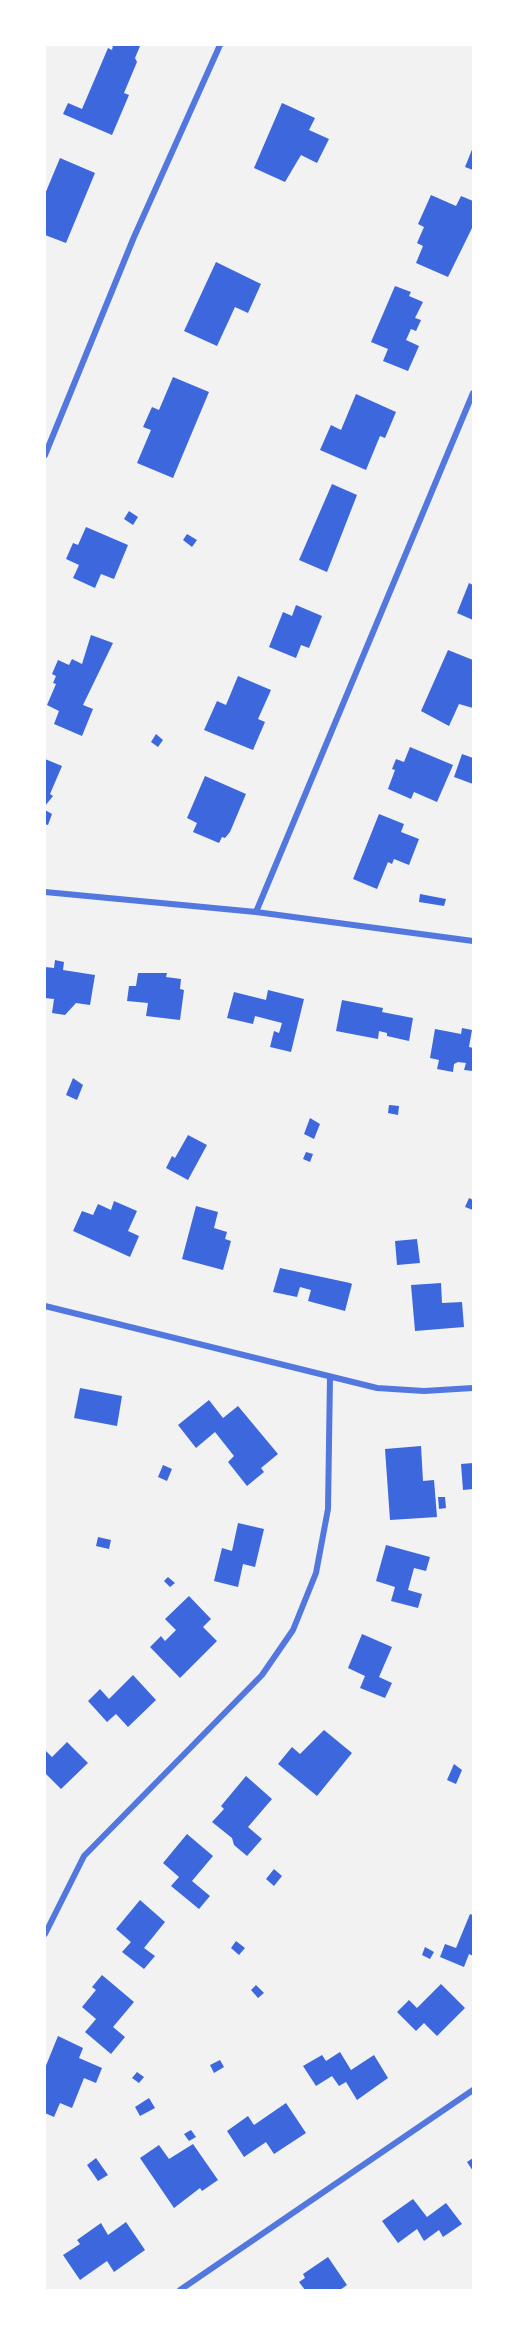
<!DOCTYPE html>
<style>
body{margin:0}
#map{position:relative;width:518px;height:2335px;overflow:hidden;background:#f2f2f2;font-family:Bitter,serif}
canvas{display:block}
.frame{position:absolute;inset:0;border:46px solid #fff;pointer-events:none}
</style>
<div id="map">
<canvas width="518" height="2335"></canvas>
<div class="frame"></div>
</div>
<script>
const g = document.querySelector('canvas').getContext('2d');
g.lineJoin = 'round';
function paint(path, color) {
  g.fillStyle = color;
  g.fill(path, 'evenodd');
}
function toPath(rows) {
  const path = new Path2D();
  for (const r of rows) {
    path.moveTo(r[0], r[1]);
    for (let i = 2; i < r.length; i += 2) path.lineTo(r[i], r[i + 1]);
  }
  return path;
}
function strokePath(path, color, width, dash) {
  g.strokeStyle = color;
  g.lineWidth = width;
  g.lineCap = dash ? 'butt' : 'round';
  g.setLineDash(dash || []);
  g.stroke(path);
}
const building = toPath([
 [113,45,140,46,135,58,137,62,124,93,129,95,112,135,63,114,68,103,82,109,108,48,112,50],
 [282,103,315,118,309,130,329,139,317,163,301,155,285,182,254,168],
 [473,147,473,170,465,167],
 [60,158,95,173,66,243,45,235,45,194],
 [431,195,456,206,461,196,473,201,473,226,448,277,416,263,423,246,417,243,424,227,418,224],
 [216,262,261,284,248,313,235,307,217,346,184,331],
 [395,286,411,292,409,296,423,302,415,318,421,320,416,331,411,329,406,340,419,346,408,371,383,361,388,349,371,342],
 [173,377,209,392,173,478,137,463,151,430,143,427,152,407,159,410],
 [356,394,396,412,385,438,380,436,366,470,320,450,331,425,341,430],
 [332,484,357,495,327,572,299,560],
 [129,511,138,517,133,525,124,519],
 [86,527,128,545,114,579,101,574,95,588,73,578,79,565,66,559,73,543,78,545],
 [187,534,197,540,192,547,183,540],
 [469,583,473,585,473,620,457,613],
 [296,605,322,616,309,648,301,645,296,658,269,647,283,612,292,616],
 [91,635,113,643,83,705,93,709,82,736,54,724,59,711,47,705,56,684,53,683,56,676,52,674,58,660,69,665,72,659,82,664],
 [448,650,473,660,473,708,459,704,449,726,421,711],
 [238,676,271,690,258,719,265,722,253,750,204,730,217,701,226,705],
 [156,734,163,740,158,747,151,742],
 [410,747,453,765,437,802,414,792,411,799,388,789,395,770,392,769,396,759,404,762],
 [462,754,473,758,473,784,454,777],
 [45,759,62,766,50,794,53,796,45,806],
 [205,776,246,794,230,832,225,838,222,837,219,843,193,832,197,823,187,818],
 [45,810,52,814,48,825,45,824],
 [379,814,404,824,401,832,419,839,409,865,394,859,392,864,388,862,377,889,353,879],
 [420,894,446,899,444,906,419,902],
 [55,960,64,962,63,970,95,975,90,1005,76,1003,65,1015,52,1013,54,999,45,998,45,967,54,968],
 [138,973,167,973,166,977,181,979,180,989,184,990,180,1020,146,1016,148,1003,127,1001,129,986,136,986],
 [268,990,304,999,291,1052,270,1047,274,1031,279,1033,282,1023,255,1016,253,1024,227,1018,234,992,266,1000],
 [342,1000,383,1008,382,1012,413,1018,409,1041,387,1036,387,1033,379,1031,378,1039,336,1031],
 [462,1028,472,1030,469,1047,473,1048,473,1071,464,1070,466,1063,458,1062,454,1064,453,1072,437,1069,439,1060,430,1058,435,1029,461,1034],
 [73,1078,83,1085,77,1100,66,1095],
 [389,1105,399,1106,398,1115,388,1113],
 [310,1118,320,1124,314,1139,304,1134],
 [188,1135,207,1145,188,1180,166,1168,172,1156,175,1158],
 [306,1152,313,1154,310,1162,303,1159],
 [469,1198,473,1200,473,1210,465,1207],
 [114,1201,137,1211,128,1231,139,1236,130,1257,73,1231,82,1211,93,1215,98,1204,111,1210],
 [196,1206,218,1212,214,1228,227,1232,225,1239,231,1241,223,1270,182,1259],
 [417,1239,420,1263,397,1265,395,1241],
 [280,1268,350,1283,352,1284,345,1311,308,1301,311,1290,300,1287,297,1297,273,1292],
 [441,1283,442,1303,462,1302,464,1327,415,1331,411,1285],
 [80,1388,122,1396,117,1426,74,1418],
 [209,1400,223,1418,238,1406,278,1454,261,1468,264,1472,247,1486,228,1462,234,1456,215,1432,196,1448,178,1425],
 [421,1446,423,1481,434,1480,437,1517,390,1520,385,1449],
 [473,1463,473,1489,463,1490,461,1464],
 [163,1465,172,1469,167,1481,158,1477],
 [438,1497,445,1497,446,1508,439,1509],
 [238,1523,264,1529,255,1567,243,1564,238,1587,214,1581,222,1548,232,1551],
 [98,1537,111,1540,109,1549,96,1546],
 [386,1545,430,1557,426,1571,414,1568,408,1590,422,1594,418,1608,391,1601,395,1587,376,1581],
 [168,1577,175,1583,170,1587,164,1581],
 [189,1596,211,1619,203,1627,217,1641,180,1678,150,1647,161,1636,165,1641,176,1630,165,1619],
 [362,1634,392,1647,379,1677,392,1683,385,1698,360,1688,365,1676,348,1668],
 [133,1675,156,1700,128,1727,116,1714,107,1722,88,1701,100,1689,109,1699],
 [324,1730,352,1753,317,1796,278,1764,292,1747,300,1754],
 [67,1742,88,1763,61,1789,45,1773,45,1750,52,1757],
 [454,1764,462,1770,456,1784,447,1780],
 [246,1776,272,1799,248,1827,262,1839,247,1856,234,1845,232,1838,212,1822,224,1809,221,1806],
 [187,1834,213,1856,192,1881,210,1896,199,1909,171,1886,179,1877,163,1863],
 [274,1869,282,1876,274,1886,266,1879],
 [140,1900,165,1922,144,1948,155,1956,144,1969,122,1952,131,1942,116,1929],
 [470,1914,473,1915,473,1956,469,1954,464,1967,440,1957,445,1944,456,1948],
 [236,1941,245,1948,239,1955,231,1948],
 [425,1947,434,1952,430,1959,422,1955],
 [102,1975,134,2002,113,2027,125,2037,111,2054,85,2032,96,2019,82,2007,96,1990,92,1987],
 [441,1984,465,2008,437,2036,424,2023,416,2031,397,2012,409,2000,417,2008],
 [256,1985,264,1993,258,1998,251,1990],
 [58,2036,83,2048,79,2058,102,2068,96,2083,84,2078,72,2108,60,2103,54,2117,45,2113,45,2068],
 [340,2052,351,2070,374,2055,388,2078,357,2100,346,2082,339,2086,332,2076,316,2086,303,2066,322,2055,326,2061],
 [220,2060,224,2067,214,2073,210,2065],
 [137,2072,144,2077,139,2083,132,2078],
 [149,2098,155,2108,140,2116,135,2107],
 [286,2103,306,2133,274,2154,266,2142,244,2157,227,2131,248,2116,254,2125],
 [191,2130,196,2137,189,2141,184,2134],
 [193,2144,218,2180,202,2191,200,2188,174,2208,140,2158,159,2145,169,2159],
 [96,2158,108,2175,98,2181,87,2165],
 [473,2158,473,2171,467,2162],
 [413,2199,427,2217,446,2203,462,2224,443,2237,439,2230,424,2241,417,2229,398,2243,382,2221],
 [126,2222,145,2250,114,2272,107,2261,80,2280,63,2255,80,2244,77,2240,101,2223,108,2235],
 [328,2257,347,2285,340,2290,305,2290,299,2282,305,2278,303,2274]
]);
const minor = toPath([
 [45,455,134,237,220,45],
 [45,892,256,912,473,941],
 [256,912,473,393],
 [45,1306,377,1388,424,1391,473,1388],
 [45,1934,84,1856,262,1675,293,1630,316,1573,328,1509,330,1377],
 [180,2290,473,2090]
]);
paint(building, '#3d67dc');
strokePath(minor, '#5277de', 6);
</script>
